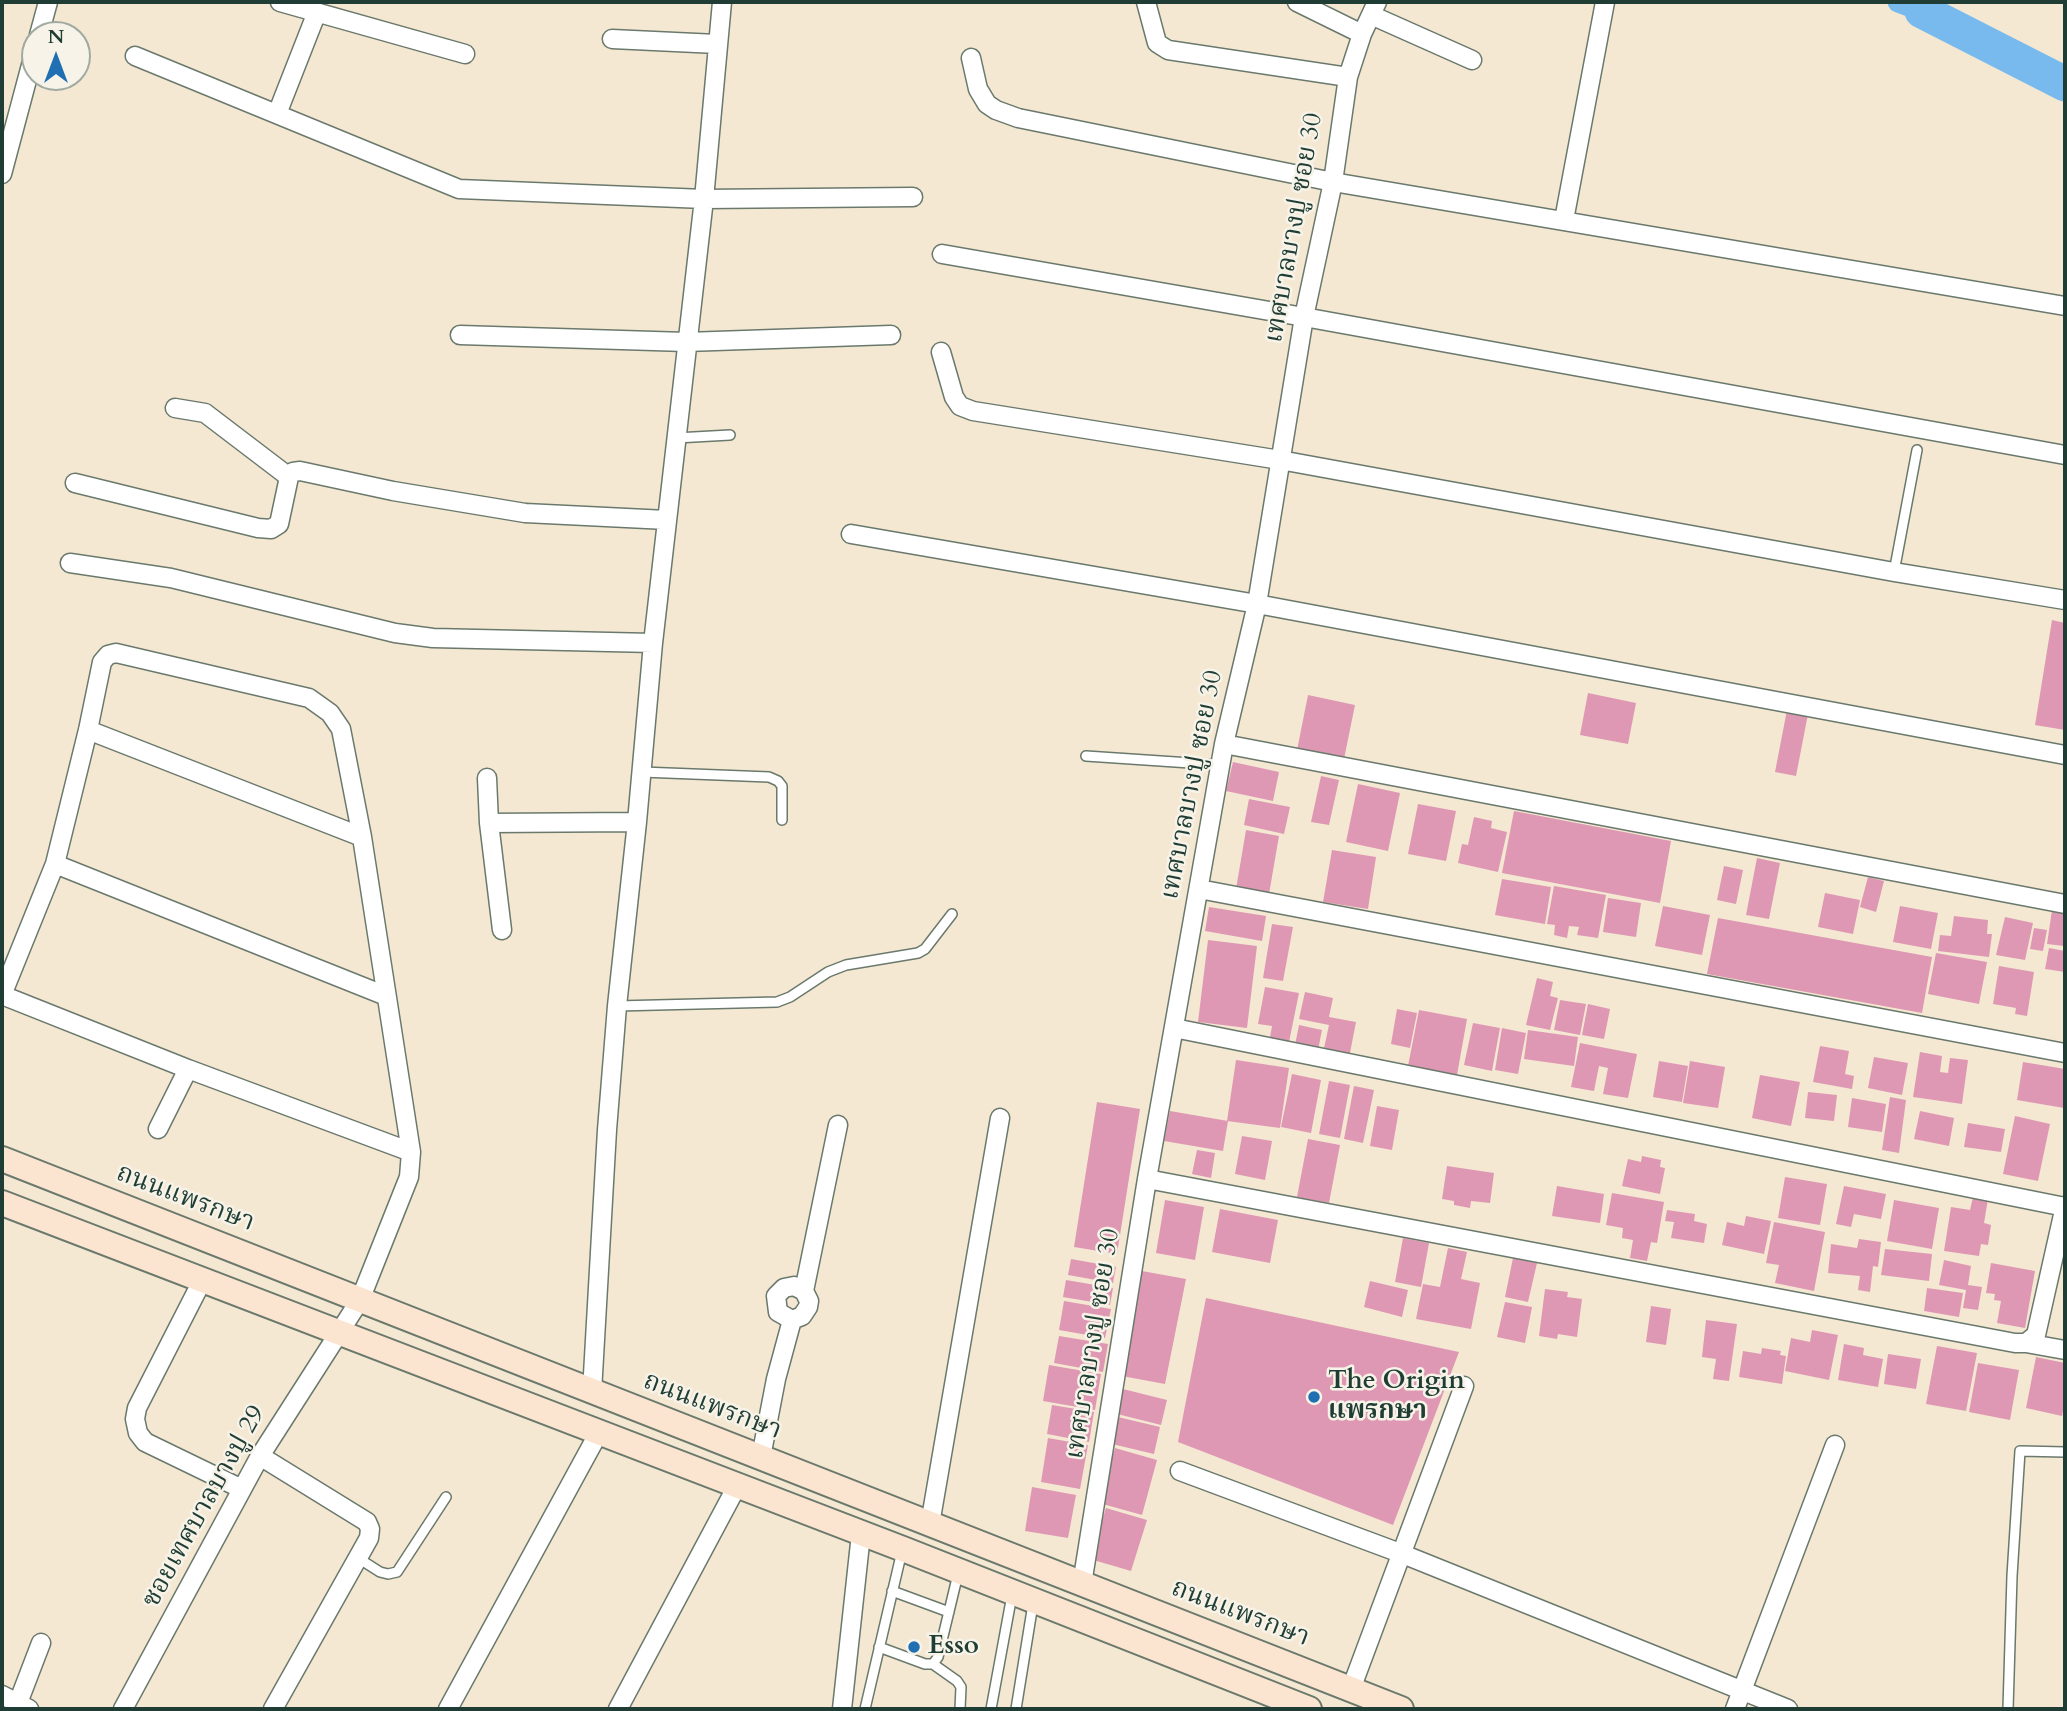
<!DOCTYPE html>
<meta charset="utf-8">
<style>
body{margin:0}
#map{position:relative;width:2067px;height:1711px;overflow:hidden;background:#f4e8d3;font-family:Cardo,serif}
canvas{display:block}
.frame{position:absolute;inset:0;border:4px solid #1f3d34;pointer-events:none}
.north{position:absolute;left:21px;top:21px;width:70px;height:70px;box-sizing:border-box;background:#f7f3e8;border:2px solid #a1aaa0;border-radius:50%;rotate:0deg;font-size:19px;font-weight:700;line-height:28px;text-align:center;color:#1f3d34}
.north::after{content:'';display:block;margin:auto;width:24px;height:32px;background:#1f6fb2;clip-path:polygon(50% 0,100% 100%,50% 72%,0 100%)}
</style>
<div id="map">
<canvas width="2067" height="1711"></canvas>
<div class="frame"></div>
<div class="north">N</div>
</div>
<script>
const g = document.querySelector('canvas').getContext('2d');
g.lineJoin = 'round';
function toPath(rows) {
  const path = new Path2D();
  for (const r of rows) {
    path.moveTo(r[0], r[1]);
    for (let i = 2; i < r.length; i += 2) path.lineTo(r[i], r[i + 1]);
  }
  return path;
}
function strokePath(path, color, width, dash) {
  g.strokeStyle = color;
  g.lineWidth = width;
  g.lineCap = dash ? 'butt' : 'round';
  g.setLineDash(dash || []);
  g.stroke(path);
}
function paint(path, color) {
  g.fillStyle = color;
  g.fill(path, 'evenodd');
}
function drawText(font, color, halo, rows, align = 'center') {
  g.font = font + ' Cardo,"Noto Serif Thai",serif';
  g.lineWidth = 5;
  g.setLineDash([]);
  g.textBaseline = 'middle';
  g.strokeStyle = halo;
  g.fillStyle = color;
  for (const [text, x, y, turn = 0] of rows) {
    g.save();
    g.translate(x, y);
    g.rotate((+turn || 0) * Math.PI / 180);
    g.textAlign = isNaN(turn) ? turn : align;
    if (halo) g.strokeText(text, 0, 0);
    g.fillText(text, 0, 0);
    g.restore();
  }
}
const canal = toPath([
 [1898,2,1922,11,1922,2]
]);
const river = toPath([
 [1922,11,2065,84]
]);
const building = toPath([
 [2052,620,2065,623,2065,730,2035,725],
 [1588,693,1636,703,1628,744,1580,735],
 [1308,695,1355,705,1344,759,1297,750],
 [1787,710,1808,714,1796,776,1775,772],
 [1233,762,1279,772,1273,801,1226,791],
 [1321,776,1339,780,1329,825,1311,822],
 [1358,784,1400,793,1388,851,1346,842],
 [1249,799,1290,807,1284,834,1244,825],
 [1418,804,1456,811,1446,861,1408,854],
 [1514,811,1671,841,1660,903,1502,873],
 [1474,817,1492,821,1491,828,1507,832,1498,872,1458,863,1462,844,1468,845],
 [1246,830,1279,836,1269,894,1236,889],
 [1332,850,1376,857,1368,909,1323,902],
 [1757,858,1780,863,1769,919,1746,915],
 [1724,866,1743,870,1736,904,1717,900],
 [1868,877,1884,881,1876,912,1860,907],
 [1502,879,1551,887,1545,924,1495,915],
 [1554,886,1606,895,1598,938,1577,935,1579,927,1569,926,1567,938,1554,935,1555,925,1547,924],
 [1825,893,1860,900,1853,934,1818,927],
 [1608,898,1641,903,1636,937,1603,932],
 [1663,906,1710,915,1702,955,1655,946],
 [1900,906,1938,913,1931,949,1893,942],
 [1209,907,1266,916,1262,941,1205,931],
 [2052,910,2065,912,2064,946,2047,944],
 [1954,916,1988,920,1987,934,1992,934,1989,957,1938,951,1940,935,1951,936],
 [2005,917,2033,923,2025,960,1996,955],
 [1718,918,1932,957,1922,1013,1707,974],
 [1272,924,1293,927,1283,981,1263,978],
 [2034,928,2047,930,2043,951,2030,949],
 [1208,940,1257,946,1247,1028,1198,1022],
 [2049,948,2065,951,2065,972,2045,969],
 [1936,953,1987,962,1979,1004,1928,994],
 [1999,966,2034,972,2027,1016,2015,1014,2016,1008,1993,1004],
 [1537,978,1553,982,1550,996,1558,998,1550,1030,1526,1025],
 [1265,987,1299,993,1288,1047,1269,1043,1272,1026,1258,1024],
 [1305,992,1333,998,1329,1017,1356,1022,1349,1058,1323,1053,1329,1025,1299,1019],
 [1560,1000,1586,1004,1580,1035,1554,1030],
 [1588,1004,1610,1009,1604,1039,1582,1035],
 [1397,1009,1417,1013,1410,1048,1391,1044],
 [1419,1010,1467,1019,1457,1075,1408,1066],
 [1473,1023,1500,1028,1492,1071,1464,1065],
 [1299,1025,1322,1030,1318,1050,1295,1045],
 [1502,1028,1526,1033,1518,1074,1495,1070],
 [1528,1030,1578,1037,1574,1066,1524,1059],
 [1580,1043,1637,1054,1628,1098,1603,1094,1608,1068,1599,1066,1594,1091,1571,1087],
 [1820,1046,1849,1051,1845,1074,1854,1076,1852,1089,1813,1082],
 [1920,1052,1942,1056,1940,1072,1948,1073,1950,1058,1968,1060,1962,1104,1913,1097],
 [1874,1057,1908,1063,1902,1095,1868,1088],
 [1236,1060,1289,1068,1280,1128,1227,1121],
 [1659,1061,1688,1066,1682,1102,1653,1097],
 [1690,1061,1725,1067,1718,1108,1683,1103],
 [2023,1062,2065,1069,2064,1108,2017,1100],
 [1292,1074,1321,1080,1311,1133,1281,1127],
 [1760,1075,1800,1082,1791,1126,1752,1118],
 [1329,1081,1350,1085,1340,1138,1319,1134],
 [1354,1086,1374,1090,1363,1143,1344,1139],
 [1808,1092,1837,1095,1834,1121,1805,1118],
 [1890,1097,1906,1100,1899,1153,1882,1150],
 [1852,1098,1886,1104,1882,1132,1848,1127],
 [1097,1102,1140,1109,1117,1254,1074,1247],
 [1377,1106,1399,1110,1392,1150,1370,1146],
 [1170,1111,1228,1121,1223,1151,1164,1141],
 [1920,1111,1954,1118,1949,1146,1914,1139],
 [2015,1116,2050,1124,2038,1181,2003,1174],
 [1968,1123,2005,1129,2001,1152,1964,1147],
 [1242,1136,1272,1141,1265,1180,1235,1174],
 [1308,1139,1340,1145,1329,1203,1297,1197],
 [1197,1150,1215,1153,1211,1178,1192,1174],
 [1642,1156,1661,1160,1660,1167,1665,1168,1660,1194,1622,1186,1628,1159,1641,1162],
 [1447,1166,1494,1173,1490,1203,1471,1201,1470,1208,1454,1205,1454,1201,1442,1199],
 [1785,1177,1827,1184,1820,1225,1778,1218],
 [1557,1186,1604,1194,1600,1223,1552,1216],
 [1844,1186,1886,1194,1881,1219,1854,1214,1851,1227,1836,1224],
 [1612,1193,1664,1202,1657,1243,1651,1242,1647,1261,1630,1258,1633,1240,1622,1238,1623,1228,1606,1225],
 [1973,1197,1988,1199,1984,1223,1991,1225,1988,1245,1981,1244,1979,1256,1944,1251,1951,1207,1970,1210],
 [1165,1200,1204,1207,1195,1260,1156,1253],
 [1894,1200,1939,1208,1932,1249,1887,1241],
 [1220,1209,1278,1220,1270,1263,1212,1252],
 [1667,1210,1695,1214,1694,1221,1707,1224,1704,1243,1671,1238,1674,1222,1665,1221],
 [1746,1216,1771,1221,1764,1254,1722,1245,1727,1222,1744,1226],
 [1774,1222,1825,1232,1814,1291,1775,1283,1779,1265,1766,1263],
 [1403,1238,1429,1243,1421,1287,1395,1282],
 [1859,1239,1881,1242,1878,1267,1873,1266,1870,1292,1858,1290,1860,1276,1828,1273,1831,1244,1857,1248],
 [1448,1248,1467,1252,1461,1279,1480,1283,1471,1329,1416,1319,1423,1284,1440,1287],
 [1885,1249,1932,1254,1929,1281,1881,1275],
 [1513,1258,1537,1263,1528,1302,1505,1297],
 [1071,1259,1116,1267,1113,1283,1068,1275],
 [1944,1260,1971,1266,1968,1285,1982,1287,1978,1310,1963,1308,1966,1290,1939,1285],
 [1991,1263,2035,1271,2025,1328,1997,1323,2001,1301,1994,1300,1995,1294,1986,1293],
 [1142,1271,1186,1279,1165,1384,1122,1376],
 [1066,1280,1113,1288,1110,1305,1063,1297],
 [1370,1281,1408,1290,1402,1317,1364,1307],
 [1927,1288,1963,1293,1959,1317,1924,1311],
 [1545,1289,1568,1292,1567,1297,1582,1299,1577,1337,1558,1334,1557,1339,1539,1336],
 [1206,1298,1459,1352,1393,1525,1178,1442],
 [1064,1301,1111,1309,1105,1338,1059,1330],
 [1505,1302,1532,1307,1525,1343,1497,1337],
 [1651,1306,1671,1309,1666,1345,1646,1342],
 [1706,1320,1737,1324,1729,1381,1713,1379,1716,1359,1702,1357],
 [1812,1330,1838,1335,1829,1380,1785,1371,1791,1338,1810,1342],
 [1059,1336,1108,1344,1103,1372,1054,1363],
 [1844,1344,1864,1348,1863,1355,1883,1359,1878,1387,1838,1380],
 [1937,1346,1977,1353,1966,1411,1926,1404],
 [1762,1348,1781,1351,1780,1355,1786,1356,1782,1384,1739,1377,1743,1351,1761,1354],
 [1888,1354,1921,1359,1916,1389,1884,1384],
 [2036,1357,2065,1363,2065,1400,2062,1416,2026,1408],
 [1978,1363,2019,1370,2010,1420,1969,1412],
 [1049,1365,1101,1374,1095,1410,1043,1401],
 [1123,1389,1167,1400,1161,1425,1117,1414],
 [1052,1405,1094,1412,1089,1442,1047,1434],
 [1118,1417,1160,1427,1154,1454,1112,1444],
 [1048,1438,1088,1445,1080,1489,1041,1482],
 [1115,1448,1157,1460,1142,1515,1099,1503],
 [1032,1487,1076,1495,1068,1538,1025,1531],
 [1106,1508,1147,1520,1131,1571,1090,1559]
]);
const service = toPath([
 [676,438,730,435],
 [1894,572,1917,450],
 [1086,756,1220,765],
 [642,772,769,777,778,781,782,786,782,820],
 [617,1006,777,1002,790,997,828,972,846,965,918,953,925,949,952,914],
 [358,1558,380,1572,388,1574,397,1572,446,1497],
 [892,1591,949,1612],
 [879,1647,925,1664,933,1664,938,1657,958,1574],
 [933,1664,957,1681,961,1687,960,1709],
 [865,1709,902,1551],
 [991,1709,1012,1595],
 [1016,1709,1033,1604],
 [2008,1709,2012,1576,2020,1451,2065,1452]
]);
const minor = toPath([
 [280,2,465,54],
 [1146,2,1157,43,1168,50,1348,77],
 [1297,2,1362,34],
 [1371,15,1472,60],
 [39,35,48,2],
 [612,39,717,44],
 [135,56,459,189,704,199,913,197],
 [971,58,978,89,987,104,996,110,1018,118,1333,182,2065,306],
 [277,114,317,12],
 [2,174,35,50],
 [1564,220,1605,2],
 [942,254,1304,317,2065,455],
 [460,335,686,342,891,335],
 [941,352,954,397,960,406,973,411,1280,460,1894,572,2065,600],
 [175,408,205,413,289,477],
 [75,483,258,528,271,529,279,524,289,477,293,472,300,471,393,491,525,513,667,520],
 [851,534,1257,604,2065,755],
 [70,563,171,578,395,633,433,638,653,643],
 [88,730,362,837],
 [1224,744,2065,904],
 [487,778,489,823],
 [55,864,386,996],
 [1199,889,2065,1053],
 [502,930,489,823,637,822],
 [2,995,55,864,88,730,102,662,108,655,116,653,309,698,330,713,341,729,362,837,411,1152,409,1177,360,1300,260,1456,123,1709],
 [2,995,188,1069,411,1152],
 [1174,1028,2065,1207],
 [158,1129,188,1069],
 [1147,1179,2015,1343,2026,1343,2036,1335,2065,1206],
 [202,1281,137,1408,135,1419,138,1433,145,1442,242,1489],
 [804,1291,794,1286,784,1288,776,1296,778,1312,792,1320,802,1316,808,1307,809,1301,804,1291,838,1125],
 [2026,1343,2065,1350],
 [592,1392,607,1130,617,1006,637,822,653,643,704,199,722,2],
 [260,1456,367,1522,370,1529,369,1538,273,1709],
 [761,1457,776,1379,792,1320],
 [1180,1471,1400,1553,1788,1709],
 [930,1524,1000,1118],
 [1082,1584,1147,1179,1224,744,1257,604,1304,317,1333,182,1348,77,1362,34,1377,2],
 [1351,1689,1464,1386],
 [2,1695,29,1709],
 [18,1703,41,1643],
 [448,1709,598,1434],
 [618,1709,737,1486],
 [842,1709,861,1534],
 [1735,1709,1835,1445]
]);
const secondary = toPath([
 [2,1159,1401,1709],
 [2,1203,903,1549,1309,1709]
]);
const markers = [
 [1314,1397,7,"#1f6fb2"],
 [914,1647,7,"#1f6fb2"]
];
const streetNames = [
 ["เทศบาลบางปู ซอย 30",1295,228,-80],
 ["เทศบาลบางปู ซอย 30",1193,785,-79],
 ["ถนนแพรกษา",185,1199,21],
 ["เทศบาลบางปู ซอย 30",1094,1344,-81],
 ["ถนนแพรกษา",712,1407,21],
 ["ซอยเทศบาลบางปู 29",205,1507,-61],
 ["ถนนแพรกษา",1240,1614,21]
];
const poiNames = [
 ["The Origin",1328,1382],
 ["แพรกษา",1328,1412],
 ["Esso",928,1647]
];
strokePath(canal, '#78baed', 21);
strokePath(river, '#78baed', 35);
paint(building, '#df98b3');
strokePath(service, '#6a796c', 12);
strokePath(minor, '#6a796c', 21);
strokePath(secondary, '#6a796c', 28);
strokePath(service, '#fff', 9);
strokePath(minor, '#fff', 18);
strokePath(secondary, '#fce5d0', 24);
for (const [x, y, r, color] of markers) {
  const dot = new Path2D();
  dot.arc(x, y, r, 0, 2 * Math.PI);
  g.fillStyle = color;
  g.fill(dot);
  strokePath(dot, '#f7f3e8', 2.5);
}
drawText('26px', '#1f3d34', '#f7f3e8', streetNames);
drawText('bold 26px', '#1f3d34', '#f7f3e8', poiNames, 'left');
</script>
